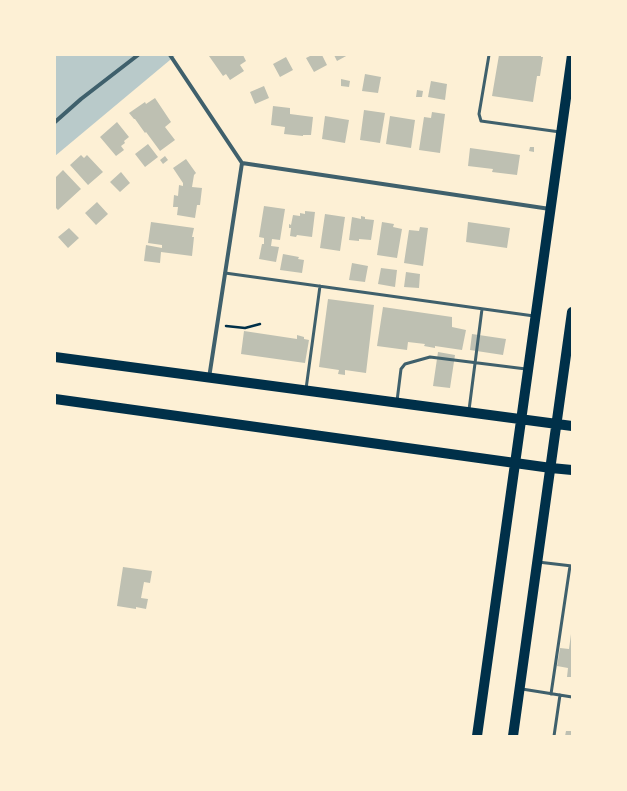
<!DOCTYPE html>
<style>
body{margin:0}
#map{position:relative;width:627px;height:791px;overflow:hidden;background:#fdf0d5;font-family:Raleway,sans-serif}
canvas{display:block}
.frame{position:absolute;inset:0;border:56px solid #fdf0d5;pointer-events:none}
</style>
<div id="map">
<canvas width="627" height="791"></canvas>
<div class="frame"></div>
</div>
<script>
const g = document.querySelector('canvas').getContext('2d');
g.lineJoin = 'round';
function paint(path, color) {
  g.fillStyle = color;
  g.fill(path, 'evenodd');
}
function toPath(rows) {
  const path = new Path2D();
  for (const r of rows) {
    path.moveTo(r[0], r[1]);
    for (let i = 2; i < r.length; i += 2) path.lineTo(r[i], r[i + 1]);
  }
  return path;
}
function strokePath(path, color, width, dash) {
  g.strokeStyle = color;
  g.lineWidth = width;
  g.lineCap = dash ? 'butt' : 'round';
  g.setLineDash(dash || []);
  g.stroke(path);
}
const green = toPath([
 [55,55,176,55,55,156]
]);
const building = toPath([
 [210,55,243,55,246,61,240,65,244,71,230,80,226,74,223,76,209,56],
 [312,55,322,55,327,65,314,72,306,58],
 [334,55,348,55,337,61],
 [499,55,541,55,541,57,543,57,540,76,537,76,533,102,492,96],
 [286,57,293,70,280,77,273,64],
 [365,74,381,77,378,93,362,91],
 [341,79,350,81,349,87,341,86],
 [431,81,447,84,445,100,428,97],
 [264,86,269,98,255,104,250,92],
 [417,90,423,91,422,97,416,97],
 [155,98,171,122,165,127,175,140,160,151,146,132,145,133,135,119,134,119,129,113,145,102,146,104],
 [273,106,290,108,290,114,313,117,311,135,303,135,303,136,284,134,285,127,271,125],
 [364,110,385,113,380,143,360,140],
 [432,112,445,114,440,153,419,150,424,117,431,118],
 [325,116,349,120,345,143,322,139],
 [390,116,415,120,411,148,386,144],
 [117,122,129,137,124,141,125,143,121,146,124,150,116,156,100,137],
 [148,144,158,157,145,167,135,154],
 [530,147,534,147,534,152,529,151],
 [470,148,520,155,517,175,492,172,493,169,468,166],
 [81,155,84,158,87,155,103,172,88,185,70,165],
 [165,156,168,160,163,164,160,160],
 [186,159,196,173,194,175,192,187,202,188,200,205,197,205,195,218,177,215,178,207,173,207,174,195,178,196,179,185,183,186,183,183,173,168],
 [63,170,81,189,58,210,55,207,55,178],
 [121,172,130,183,120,192,110,182],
 [97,202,108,214,96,225,85,213],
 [264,206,285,209,280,240,272,239,271,246,279,247,276,262,259,259,262,244,264,244,264,238,259,237],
 [305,211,315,212,312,237,297,235,296,237,290,236,291,228,289,228,289,224,291,225,293,215,300,216,300,213,305,214],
 [325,214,345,217,340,251,320,248],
 [361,216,365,217,365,219,374,220,371,240,359,239,359,241,349,240,352,217,361,219],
 [151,222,194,228,192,237,194,237,192,256,161,252,160,263,144,261,146,245,162,248,162,245,148,243],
 [382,222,394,224,393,227,402,229,397,258,377,255],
 [468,222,510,228,507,248,466,242],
 [420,227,428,228,423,266,404,263,409,230,419,231],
 [69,228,79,238,68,248,58,237],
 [283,254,299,257,298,259,304,260,302,273,280,270],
 [352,263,368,266,365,282,349,280],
 [381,268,397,270,395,287,378,284],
 [406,272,420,274,419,288,404,287],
 [328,299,374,305,366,373,345,370,345,375,338,374,339,370,319,367],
 [383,307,452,317,452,327,466,330,462,350,435,346,435,348,424,346,425,344,408,342,407,350,377,346],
 [244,331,297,339,297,335,304,337,304,339,309,340,305,363,241,354],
 [472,334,506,339,503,355,470,350],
 [438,352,455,355,450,388,433,386],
 [123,567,152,571,150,583,144,582,141,598,148,599,146,609,136,607,136,609,117,606],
 [571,634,572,635,572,677,567,677,568,668,557,666,560,648,569,649],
 [566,731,572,731,572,736,565,736]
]);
const path = toPath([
 [226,326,245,328,260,324]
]);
const service = toPath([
 [489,55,479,114,481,121,560,132],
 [225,273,534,316],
 [306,389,320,286],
 [397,401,401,369,405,364,430,357,526,369],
 [469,410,482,309],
 [538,562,572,566],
 [522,689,572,697],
 [551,694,570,566],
 [554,736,560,695]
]);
const minor = toPath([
 [170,55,242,163],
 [55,122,81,99,138,55],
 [242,163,550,209],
 [209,378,242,163]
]);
const primary = toPath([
 [55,357,572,426],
 [55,399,551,468,572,470],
 [477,736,572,55],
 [513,736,572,312]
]);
paint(green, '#b9caca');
paint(building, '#bec0b2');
strokePath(path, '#003049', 2.5);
strokePath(service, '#3f606c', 3);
strokePath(minor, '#3f606c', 4);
strokePath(primary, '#003049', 10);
</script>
